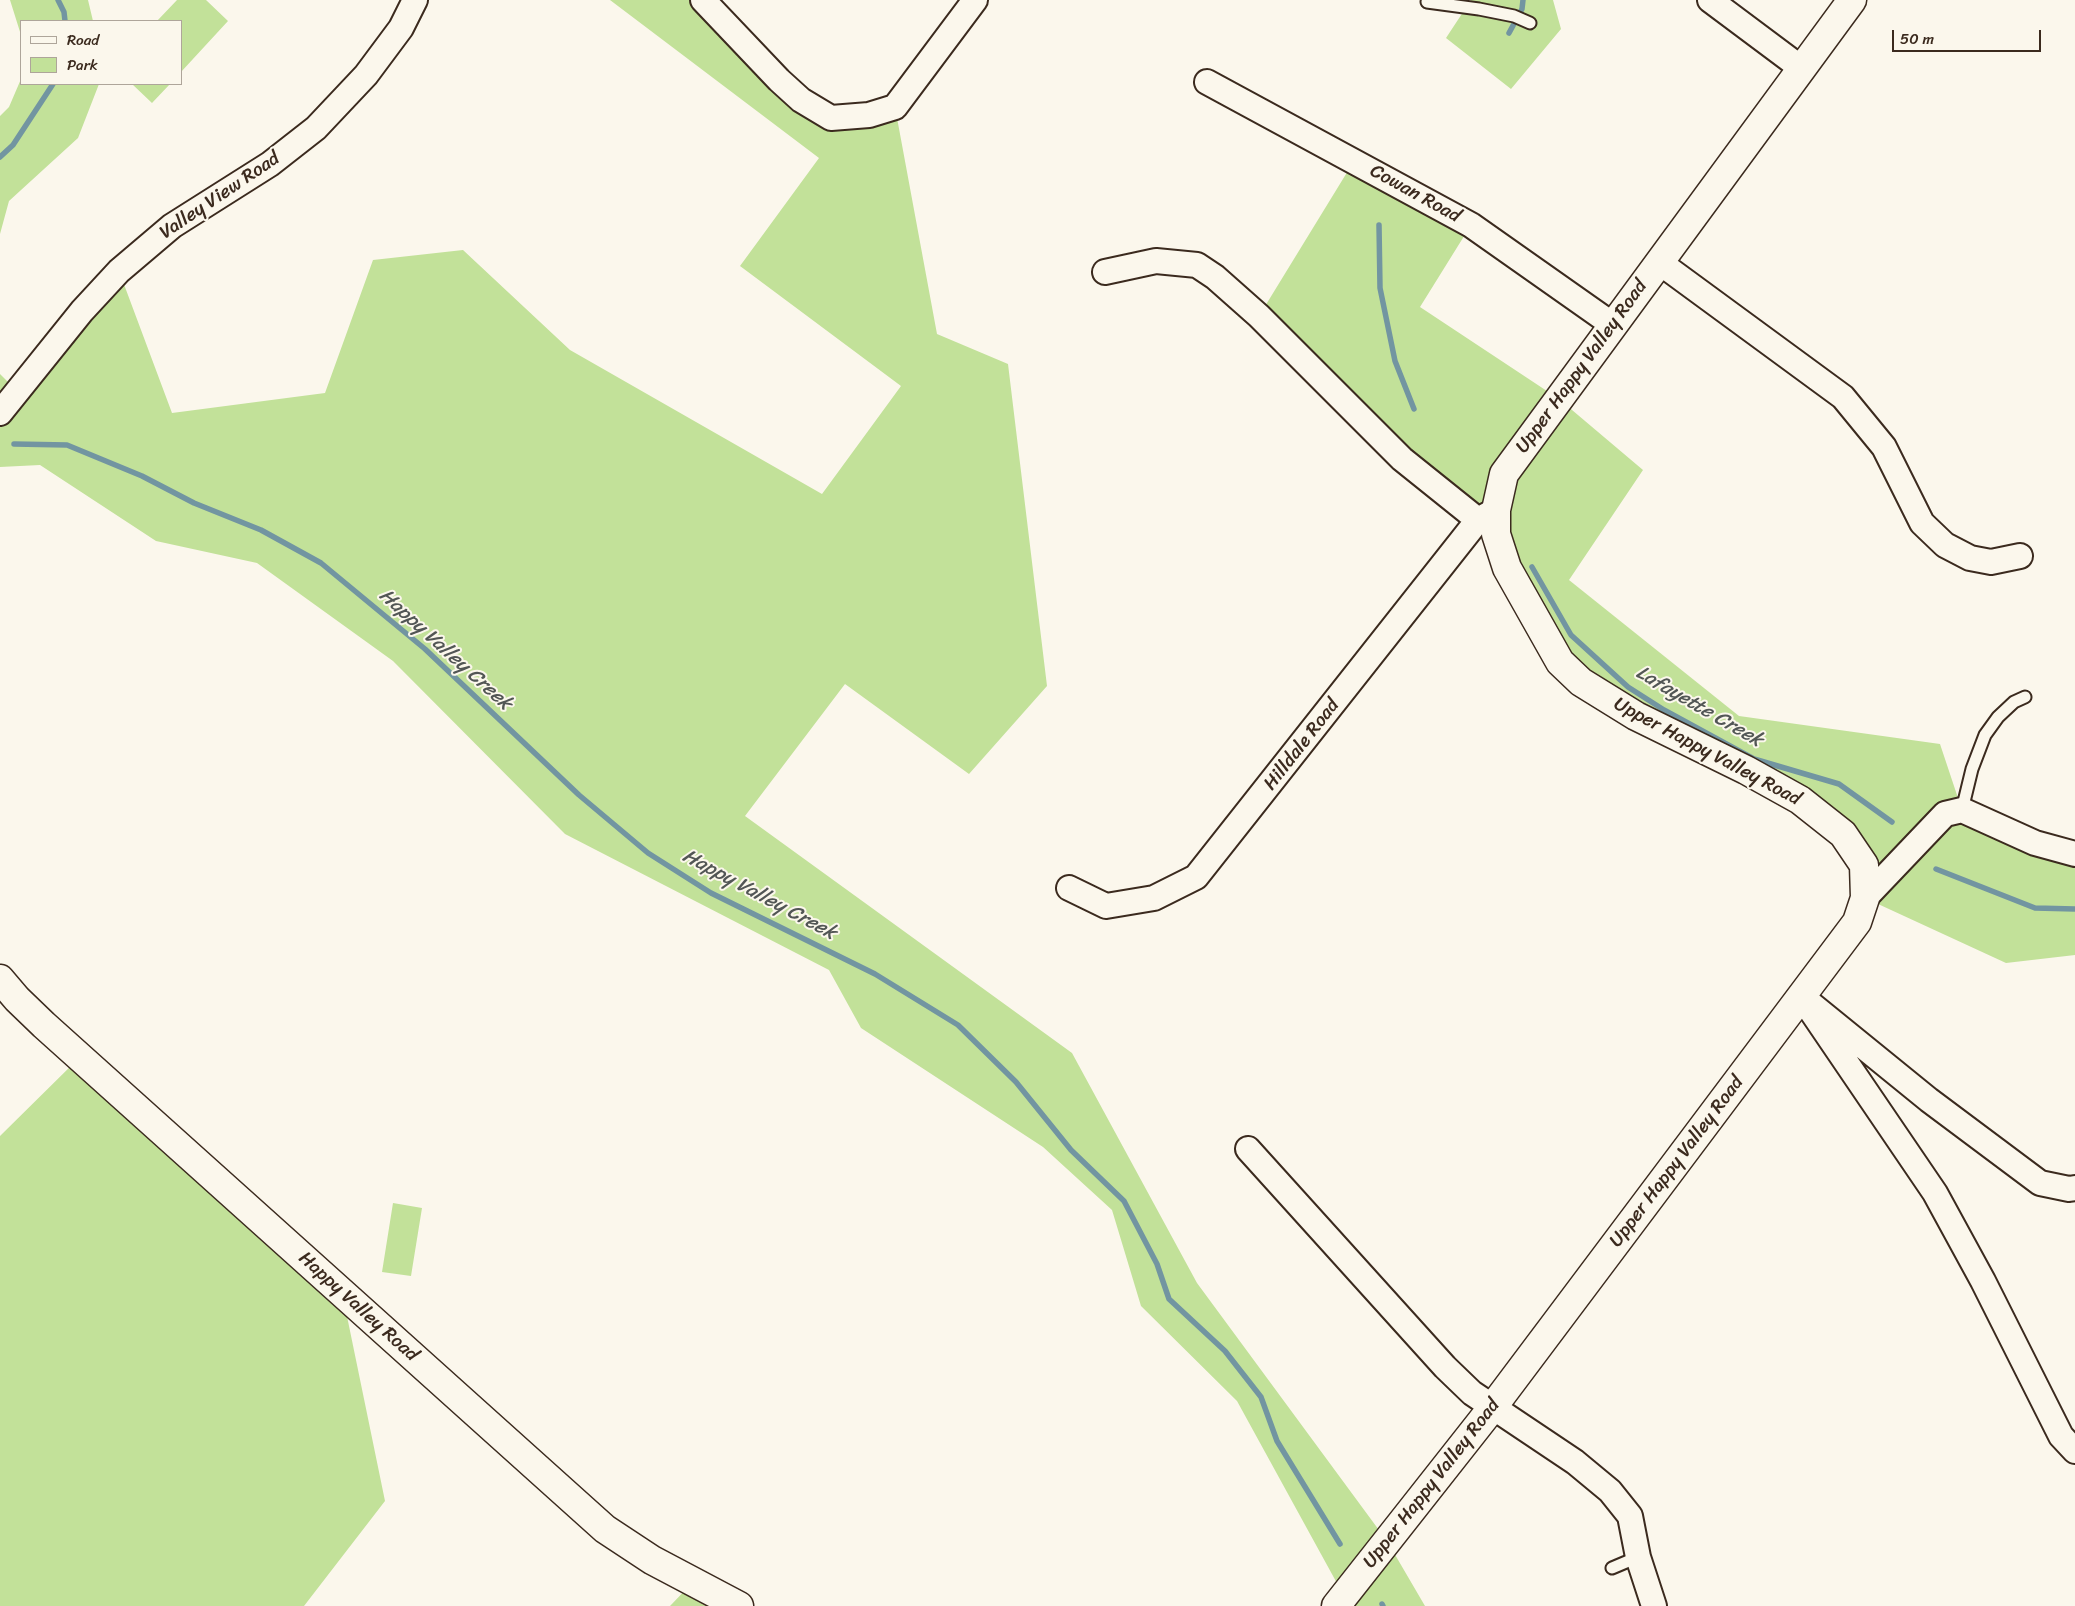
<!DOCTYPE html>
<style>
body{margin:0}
#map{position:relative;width:2075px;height:1606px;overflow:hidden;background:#fbf7ec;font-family:Sriracha,sans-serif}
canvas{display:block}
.legend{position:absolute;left:20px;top:20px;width:162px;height:65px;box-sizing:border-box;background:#fbf7ec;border:1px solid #aea59a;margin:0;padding:6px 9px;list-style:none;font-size:15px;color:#3b2a1e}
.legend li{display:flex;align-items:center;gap:10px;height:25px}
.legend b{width:25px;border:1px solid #aea59a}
.scale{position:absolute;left:1892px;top:30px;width:149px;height:22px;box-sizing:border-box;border:2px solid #3b2a1e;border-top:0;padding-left:6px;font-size:15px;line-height:18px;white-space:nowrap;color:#3b2a1e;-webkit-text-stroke:4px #fbf7ec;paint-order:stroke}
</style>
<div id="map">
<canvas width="2075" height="1606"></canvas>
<ul class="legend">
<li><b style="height:6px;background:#fbf7ec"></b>Road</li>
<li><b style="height:14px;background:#c2e199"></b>Park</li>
</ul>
<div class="scale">50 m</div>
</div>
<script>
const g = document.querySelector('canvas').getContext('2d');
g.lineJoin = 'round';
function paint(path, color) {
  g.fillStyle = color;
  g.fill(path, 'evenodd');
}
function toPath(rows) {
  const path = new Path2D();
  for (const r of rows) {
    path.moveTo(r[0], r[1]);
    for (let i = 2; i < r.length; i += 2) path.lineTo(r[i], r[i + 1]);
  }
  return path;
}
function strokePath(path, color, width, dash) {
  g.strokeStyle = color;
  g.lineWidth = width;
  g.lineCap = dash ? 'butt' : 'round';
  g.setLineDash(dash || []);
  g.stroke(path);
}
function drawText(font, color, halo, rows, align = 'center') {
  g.font = font + ' Sriracha,sans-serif';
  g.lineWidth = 4;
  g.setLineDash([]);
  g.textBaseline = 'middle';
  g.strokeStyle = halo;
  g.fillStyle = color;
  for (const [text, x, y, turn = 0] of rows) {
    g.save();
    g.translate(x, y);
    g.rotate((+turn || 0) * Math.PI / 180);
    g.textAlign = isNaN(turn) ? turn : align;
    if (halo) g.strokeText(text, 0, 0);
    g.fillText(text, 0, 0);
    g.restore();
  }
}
const green = toPath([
 [10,0,88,0,93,21,21,21,21,35],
 [177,0,206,0,228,21,181,72,181,21,157,21],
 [610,0,703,0,818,111,895,107,937,334,1008,364,1047,686,969,774,845,684,745,816,1072,1053,1197,1283,1387,1541,1425,1606,1347,1606,1344,1596,1237,1401,1141,1306,1112,1210,1043,1147,861,1028,829,970,565,834,393,661,257,563,156,541,40,465,0,467,0,374,17,391,119,271,172,413,325,393,373,260,463,250,570,350,822,494,901,386,740,266,819,158],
 [1471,0,1553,0,1561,29,1511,89,1446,38],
 [21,79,21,84,99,84,78,138,9,201,0,234,0,116,9,107],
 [132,84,170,84,152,103],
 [1354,161,1471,225,1420,307,1559,399,1643,470,1569,580,1739,716,1940,744,1962,810,2075,854,2075,955,2006,963,1865,898,1843,834,1581,682,1478,520,1259,316],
 [80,1057,342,1292,385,1501,304,1606,0,1606,0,1136],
 [393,1203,422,1208,411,1276,382,1272],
 [693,1582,739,1606,670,1606]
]);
const stream = toPath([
 [58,0,64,12,65,21],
 [1509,33,1522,9,1523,0],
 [0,157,13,145,53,84],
 [1379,225,1380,288,1395,361,1414,409],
 [14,444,67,445,142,476,194,503,261,530,321,563,425,649,579,795,648,853,711,893,875,974,958,1025,1016,1082,1071,1150,1124,1201,1157,1264,1169,1299,1225,1351,1261,1397,1277,1441,1340,1544],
 [1532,567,1571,635,1628,687,1664,710,1754,759,1839,784,1892,822],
 [1936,869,2035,908,2075,909],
 [1382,1604,1383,1606]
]);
const lane = toPath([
 [1427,2,1479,9,1514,16,1530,23],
 [1962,810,1972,769,1985,735,1998,717,2014,702,2025,697],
 [1612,1568,1638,1557]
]);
const street = toPath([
 [703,0,779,80,801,100,831,118,869,115,895,107,975,0],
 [1710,0,1801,68],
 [1207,82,1471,225,1613,325],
 [1659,262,1843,397,1884,447,1922,523,1945,545,1970,558,1991,562,2020,556],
 [1105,272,1156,261,1197,265,1215,277,1259,316,1402,459,1478,520],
 [0,413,82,311,119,271,172,226,270,164,316,128,366,75,401,28,415,0],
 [1069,888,1106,906,1154,898,1196,877,1478,520,1496,510],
 [1865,898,1945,814,1962,810,2035,843,2075,854],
 [1248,1149,1445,1367,1472,1393,1575,1462,1610,1491,1630,1516,1638,1557,1654,1606],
 [2075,1188,2069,1189,2040,1183,1929,1100,1801,996,1935,1193,1983,1281,2061,1436,2075,1451]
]);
const secondary = toPath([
 [0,979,17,999,44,1025,605,1529,652,1560,739,1606],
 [1336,1606,1492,1408,1857,922,1865,898,1864,865,1843,834,1800,800,1746,770,1636,716,1581,682,1560,662,1507,568,1496,534,1496,510,1504,474,1852,0]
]);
const streetNames = [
 ["Cowan Road",1415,194,29],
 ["Valley View Road",220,196,-34],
 ["Upper Happy Valley Road",1582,367,-54],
 ["Hilldale Road",1302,745,-52],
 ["Upper Happy Valley Road",1707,752,28],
 ["Upper Happy Valley Road",1677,1162,-53],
 ["Happy Valley Road",358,1307,42],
 ["Upper Happy Valley Road",1432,1484,-52]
];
const waterNames = [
 ["Happy Valley Creek",445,650,42],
 ["Lafayette Creek",1699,707,30],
 ["Happy Valley Creek",759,895,28]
];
paint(green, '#c2e199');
strokePath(stream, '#7295a1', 5.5);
strokePath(lane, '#3b2a1e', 15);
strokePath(street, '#3b2a1e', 28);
strokePath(secondary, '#3b2a1e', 31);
strokePath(lane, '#fbf7ec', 11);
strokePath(street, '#fbf7ec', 24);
strokePath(secondary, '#fbf7ec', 28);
drawText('19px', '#3b2a1e', '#fbf7ec', streetNames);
drawText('italic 20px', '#525655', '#fbf7ec', waterNames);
</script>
